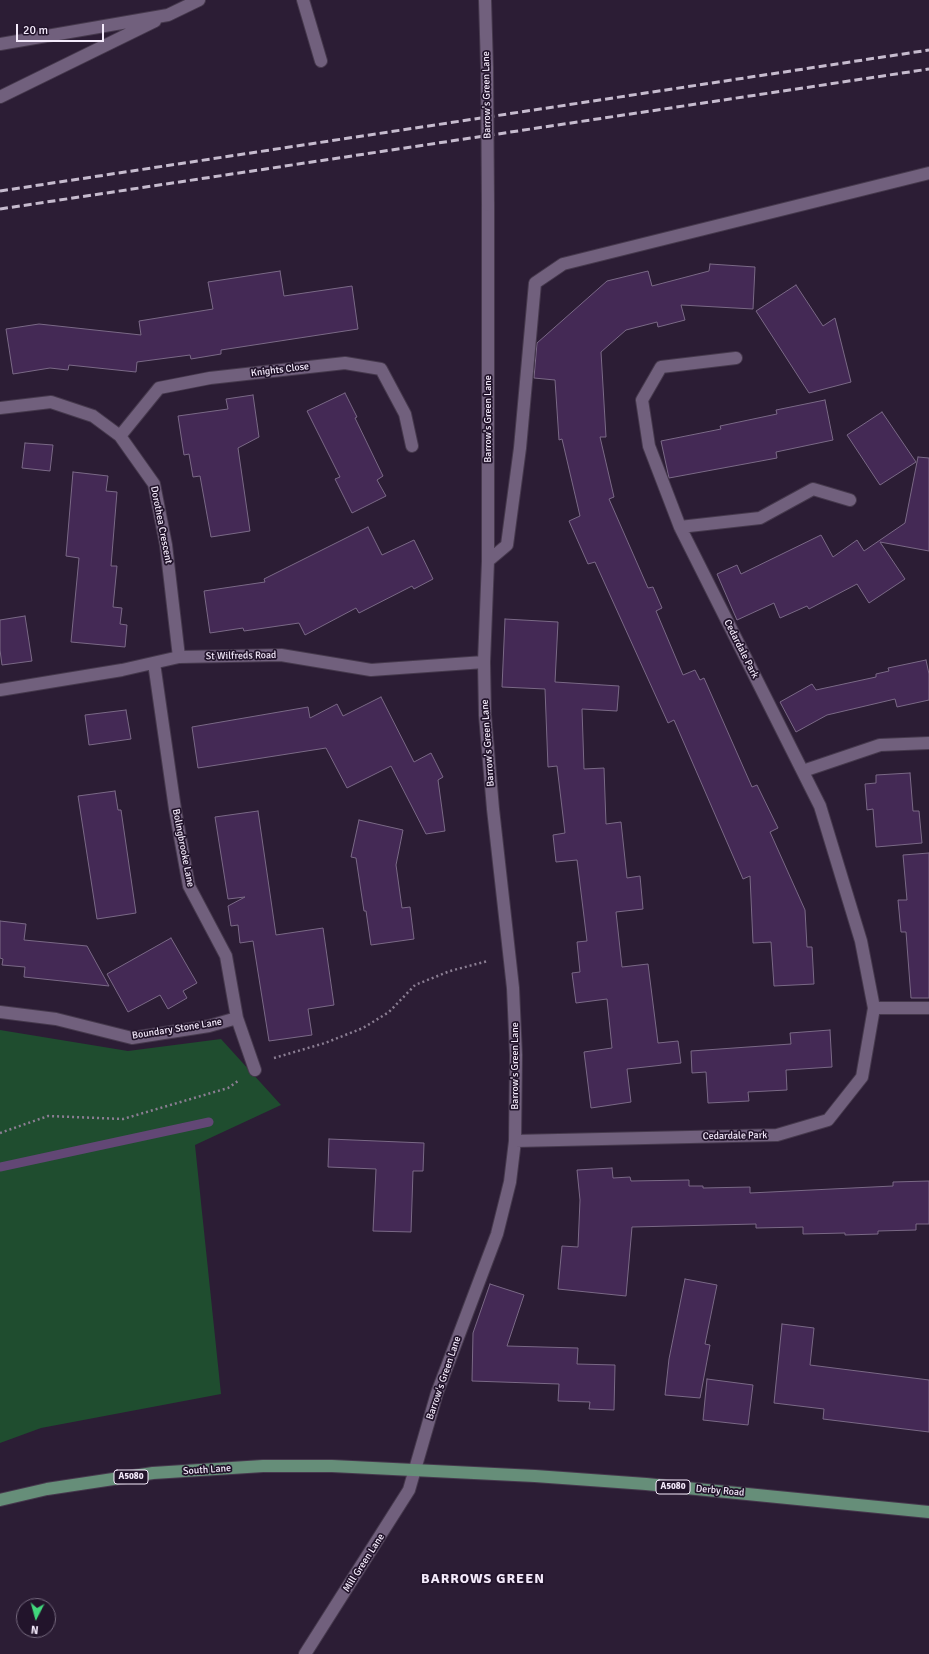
<!DOCTYPE html>
<style>
body{margin:0}
#map{position:relative;width:929px;height:1654px;overflow:hidden;background:#2c1d35;font-family:Signika,sans-serif}
canvas{display:block}
.north{position:absolute;left:16px;top:1598px;width:40px;height:40px;box-sizing:border-box;background:#22142b;border:1px solid #766a7f;border-radius:50%;rotate:186deg;font-size:11px;font-weight:700;line-height:16px;text-align:center;color:#f5ebfc}
.north::after{content:'';display:block;margin:auto;width:14px;height:18px;background:#41d77c;clip-path:polygon(50% 0,100% 100%,50% 72%,0 100%)}
.scale{position:absolute;left:16px;top:24px;width:88px;height:18px;box-sizing:border-box;border:2px solid #f5ebfc;border-top:0;padding-left:5px;font-size:12px;line-height:14px;white-space:nowrap;color:#f5ebfc;-webkit-text-stroke:3px #22142b;paint-order:stroke}
</style>
<div id="map">
<canvas width="929" height="1654"></canvas>
<div class="north">N</div>
<div class="scale">20 m</div>
</div>
<script>
const g = document.querySelector('canvas').getContext('2d');
g.lineJoin = 'round';
function paint(path, color) {
  g.fillStyle = color;
  g.fill(path, 'evenodd');
}
function toPath(rows) {
  const path = new Path2D();
  for (const r of rows) {
    path.moveTo(r[0], r[1]);
    for (let i = 2; i < r.length; i += 2) path.lineTo(r[i], r[i + 1]);
  }
  return path;
}
function strokePath(path, color, width, dash) {
  g.strokeStyle = color;
  g.lineWidth = width;
  g.lineCap = dash ? 'butt' : 'round';
  g.setLineDash(dash || []);
  g.stroke(path);
}
function drawText(font, color, halo, rows, align = 'center') {
  g.font = font + ' Signika,sans-serif';
  g.lineWidth = 3.5;
  g.setLineDash([]);
  g.textBaseline = 'middle';
  g.strokeStyle = halo;
  g.fillStyle = color;
  for (const [text, x, y, turn = 0] of rows) {
    g.save();
    g.translate(x, y);
    g.rotate((+turn || 0) * Math.PI / 180);
    g.textAlign = isNaN(turn) ? turn : align;
    if (halo) g.strokeText(text, 0, 0);
    g.fillText(text, 0, 0);
    g.restore();
  }
}
const green = toPath([
 [0,1030,128,1051,221,1039,281,1105,195,1145,221,1394,41,1428,0,1443]
]);
const stream = toPath([
 [0,1167,209,1122]
]);
const building = toPath([
 [710,264,755,267,753,309,681,305,685,320,658,327,657,322,626,330,601,352,606,437,600,437,614,497,609,499,648,588,653,587,662,608,656,611,683,675,695,670,700,680,704,678,752,787,757,785,778,828,770,832,805,910,807,947,812,947,814,984,774,986,771,942,753,943,750,876,743,879,674,720,668,723,595,562,588,564,569,521,580,516,562,439,559,440,555,380,534,378,537,343,607,281,648,271,652,286,709,271,710,264],
 [280,271,284,296,352,286,358,329,221,350,221,354,191,359,190,355,137,362,136,372,69,365,68,370,50,368,13,374,6,329,39,324,141,335,139,321,213,309,208,282,280,271],
 [796,285,823,326,835,318,851,382,809,393,756,311,796,285],
 [345,393,357,417,355,418,383,476,377,480,386,496,352,513,335,479,340,477,307,411,345,393],
 [253,395,259,437,238,448,250,531,211,537,200,476,193,477,189,454,184,455,178,416,228,409,226,399,253,395],
 [825,400,833,440,776,452,777,458,669,478,661,441,721,429,720,426,777,414,776,410,825,400],
 [882,412,916,462,880,485,847,435,882,412],
 [25,443,53,445,50,471,22,468,25,443],
 [918,457,929,458,929,551,880,542,905,579,869,603,857,584,809,609,807,606,780,618,774,603,737,620,717,574,737,565,741,574,821,535,833,557,857,540,864,551,905,523,918,457],
 [73,472,108,476,106,491,117,492,111,566,117,566,113,607,122,608,120,624,127,625,125,647,71,642,79,558,66,556,73,472],
 [368,527,382,555,414,540,433,579,414,589,412,586,359,613,356,608,305,635,299,623,244,631,243,628,210,633,204,591,265,582,264,579,368,527],
 [25,616,32,661,2,665,0,650,0,620,25,616],
 [505,619,558,622,555,682,619,686,617,711,582,709,584,769,604,768,606,824,621,822,627,878,640,876,643,909,616,912,622,967,648,964,658,1043,678,1041,681,1063,627,1069,631,1102,591,1108,584,1052,612,1048,607,999,576,1003,572,973,580,972,577,942,587,941,577,860,556,862,553,835,565,833,557,766,548,767,545,689,502,687,505,619],
 [926,660,929,674,929,700,897,707,895,699,827,715,796,732,780,702,812,684,816,690,876,677,876,674,889,671,888,668,926,660],
 [381,697,414,762,431,753,443,777,438,780,445,831,426,834,391,766,347,788,326,748,198,768,192,727,308,707,310,718,337,704,343,716,381,697],
 [126,710,131,739,89,745,85,715,126,710],
 [910,773,913,811,919,811,922,843,876,847,873,809,867,810,865,784,876,783,876,775,910,773],
 [115,791,118,810,121,810,136,913,97,919,78,796,115,791],
 [258,811,276,935,323,928,334,1005,308,1009,312,1035,269,1041,253,941,240,943,238,925,231,926,228,906,245,897,228,899,215,817,258,811],
 [359,820,403,830,396,865,402,908,410,907,414,939,371,945,366,911,364,911,356,858,351,857,359,820],
 [929,853,929,998,911,998,906,932,901,932,898,900,907,900,903,855,929,853],
 [0,921,26,924,24,940,87,946,109,986,24,977,25,967,2,965,3,959,0,958,0,921],
 [171,938,197,983,183,991,187,998,168,1009,160,995,128,1012,107,974,171,938],
 [830,1030,832,1067,786,1070,787,1090,748,1092,749,1101,708,1103,706,1072,692,1073,691,1051,791,1044,790,1033,830,1030],
 [329,1139,424,1143,423,1171,413,1171,411,1232,373,1231,376,1169,328,1167,329,1139],
 [612,1168,613,1178,630,1177,631,1181,689,1180,689,1186,703,1186,703,1188,750,1187,750,1193,893,1186,893,1182,929,1181,929,1224,916,1224,916,1230,878,1231,878,1234,845,1235,845,1233,803,1234,803,1227,756,1228,756,1224,632,1227,626,1296,558,1289,562,1246,578,1247,580,1200,577,1170,612,1168],
 [685,1279,717,1285,705,1344,710,1345,700,1398,665,1395,669,1359,685,1279],
 [490,1284,524,1295,507,1346,578,1348,577,1364,615,1365,614,1410,589,1409,590,1402,558,1401,559,1384,472,1381,473,1333,490,1284],
 [782,1324,814,1328,810,1365,929,1380,929,1432,823,1419,824,1409,774,1403,782,1324],
 [707,1379,753,1385,748,1425,703,1420,707,1379]
]);
const path = toPath([
 [274,1058,325,1043,363,1028,389,1012,415,985,450,971,488,961],
 [0,1133,48,1116,123,1119,228,1088,238,1081]
]);
const minor = toPath([
 [303,0,321,61],
 [485,0,487,68],
 [0,44,168,15,199,0],
 [0,97,155,21],
 [0,408,51,402,93,416,120,436,154,484,166,545,179,657],
 [120,436,159,388,210,378,345,363,381,369,405,414,412,446],
 [680,527,760,518,813,489,850,500],
 [488,561,507,545,520,448,535,283,563,264,929,173],
 [154,663,175,809,189,886,226,956,237,1018,255,1070],
 [0,690,122,670,179,657,281,655,371,670,484,662],
 [803,771,880,745,929,743],
 [874,1008,929,1008],
 [0,1012,56,1019,132,1038,209,1026,237,1018],
 [515,1141,777,1135,828,1120,862,1077,874,1008,861,941,820,806,680,527,649,446,642,400,661,367,736,358],
 [305,1654,409,1490,437,1393,497,1234,510,1182,515,1141,516,1055,513,988,493,809,485,715,484,662,488,561,488,205]
]);
const major = toPath([
 [0,1500,47,1489,153,1473,263,1466,332,1466,535,1476,646,1484,929,1512]
]);
const rail = toPath([
 [0,191,929,50],
 [0,209,929,69]
]);
const minorBridge = toPath([
 [487,68,488,205]
]);
const shields = [
 [131,1477,34],
 [673,1487,34]
];
const shieldNames = [
 ["A5080",131,1477],
 ["A5080",673,1487]
];
const streetNames = [
 ["Barrow's Green Lane",487,95,-91],
 ["Knights Close",280,370,-7],
 ["Barrow's Green Lane",488,419,-90],
 ["Dorothea Crescent",161,525,79],
 ["Cedardale Park",741,649,63],
 ["St Wilfreds Road",241,656,-1],
 ["Barrow's Green Lane",488,743,-94],
 ["Bolingbrooke Lane",183,848,79],
 ["Boundary Stone Lane",177,1029,-9],
 ["Barrow's Green Lane",515,1066,-90],
 ["Cedardale Park",735,1136,-1],
 ["Barrow's Green Lane",444,1378,-71],
 ["South Lane",207,1470,-4],
 ["Derby Road",720,1491,5],
 ["Mill Green Lane",364,1563,-57]
];
const districtNames = [
 ["BARROWS GREEN",483,1579]
];
paint(green, '#1f4d2f');
strokePath(stream, '#624775', 9);
paint(building, '#442955');
strokePath(building, '#7a6986', 1);
strokePath(minor, '#46394d', 14);
strokePath(major, '#46394d', 14);
strokePath(path, '#8b7e93', 2.5, [2, 3]);
strokePath(minor, '#71607d', 12);
strokePath(major, '#668e79', 12);
strokePath(rail, '#c6bbce', 3, [8, 4]);
strokePath(minorBridge, '#46394d', 14, []);
strokePath(minorBridge, '#71607d', 12);
for (const [x, y, w] of shields) {
  const box = new Path2D();
  box.roundRect(x - w / 2, y - 7, w, 14, 3);
  g.fillStyle = '#22142b';
  g.fill(box);
  strokePath(box, '#f5ebfc', 1);
}
drawText('bold 9px', '#f5ebfc', null, shieldNames);
drawText('10px', '#f5ebfc', '#22142b', streetNames);
g.letterSpacing = '1px';
drawText('bold 14px', '#f5ebfc', '#22142b', districtNames);
g.letterSpacing = '0px';
</script>
